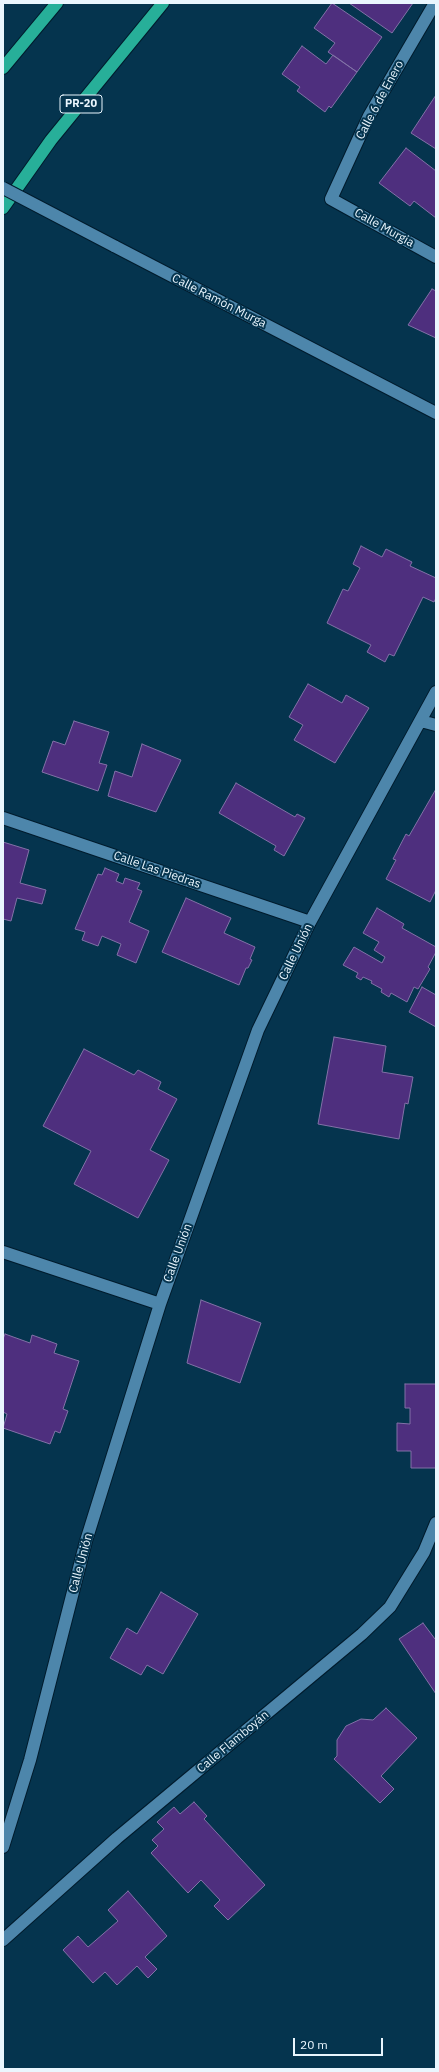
<!DOCTYPE html>
<meta charset="utf-8">
<style>
body{margin:0}
#map{position:relative;width:439px;height:2072px;overflow:hidden;background:#05344e;font-family:"IBM Plex Sans",sans-serif}
canvas{display:block}
.frame{position:absolute;inset:0;border:4px solid #eaf6fe;pointer-events:none}
.scale{position:absolute;left:293px;top:2038px;width:90px;height:18px;box-sizing:border-box;border:2px solid #eaf6fe;border-top:0;padding-left:5px;font-size:12px;line-height:14px;white-space:nowrap;color:#eaf6fe;-webkit-text-stroke:3px #05344e;paint-order:stroke}
</style>
<div id="map">
<canvas width="439" height="2072"></canvas>
<div class="frame"></div>
<div class="scale">20 m</div>
</div>
<script>
const g = document.querySelector('canvas').getContext('2d');
g.lineJoin = 'round';
function paint(path, color) {
  g.fillStyle = color;
  g.fill(path, 'evenodd');
}
function toPath(rows) {
  const path = new Path2D();
  for (const r of rows) {
    path.moveTo(r[0], r[1]);
    for (let i = 2; i < r.length; i += 2) path.lineTo(r[i], r[i + 1]);
  }
  return path;
}
function strokePath(path, color, width, dash) {
  g.strokeStyle = color;
  g.lineWidth = width;
  g.lineCap = dash ? 'butt' : 'round';
  g.setLineDash(dash || []);
  g.stroke(path);
}
function drawText(font, color, halo, rows, align = 'center') {
  g.font = font + ' "IBM Plex Sans",sans-serif';
  g.lineWidth = 4;
  g.setLineDash([]);
  g.textBaseline = 'middle';
  g.strokeStyle = halo;
  g.fillStyle = color;
  for (const [text, x, y, turn = 0] of rows) {
    g.save();
    g.translate(x, y);
    g.rotate((+turn || 0) * Math.PI / 180);
    g.textAlign = isNaN(turn) ? turn : align;
    if (halo) g.strokeText(text, 0, 0);
    g.fillText(text, 0, 0);
    g.restore();
  }
}
const building = toPath([
 [332,3,382,37,357,72,328,52,335,43,314,28,332,3],
 [349,3,413,3,392,33,349,3],
 [302,46,326,64,333,55,357,72,331,108,329,106,325,112,297,91,300,87,282,74,302,46],
 [436,95,436,149,411,133,436,95],
 [406,148,436,171,436,218,414,201,410,206,379,183,406,148],
 [432,289,436,291,436,338,408,325,432,289],
 [361,546,382,557,386,549,412,562,410,566,436,578,436,598,434,602,423,597,394,656,389,654,385,662,367,652,371,645,327,623,343,589,348,591,360,568,353,564,361,546],
 [308,684,342,703,346,695,369,708,335,763,294,740,303,725,289,717,308,684],
 [74,721,109,732,99,763,107,765,98,791,42,772,53,741,65,745,74,721],
 [142,744,181,760,156,812,108,796,115,771,132,777,142,744],
 [236,783,295,817,297,814,305,818,284,856,274,850,276,846,219,813,236,783],
 [436,789,436,890,430,902,386,879,396,860,393,859,406,834,409,836,436,789],
 [3,842,29,850,20,883,46,890,42,904,17,898,11,921,3,919,3,842],
 [105,868,119,874,116,881,123,884,125,878,140,883,137,889,142,891,129,922,149,931,136,963,117,955,121,944,102,936,98,946,82,940,85,932,75,929,98,874,102,875,105,868],
 [186,898,231,918,224,933,255,947,250,959,252,960,248,968,246,968,239,985,162,952,186,898],
 [377,908,404,924,402,928,436,947,436,952,428,967,430,969,418,989,414,987,407,1002,391,993,389,997,381,992,382,989,371,983,372,981,363,977,361,980,356,977,358,973,343,965,354,947,382,963,385,957,374,950,379,942,363,933,377,908],
 [422,987,436,995,436,1027,409,1012,422,987],
 [334,1037,386,1046,382,1072,413,1077,408,1104,405,1103,399,1139,318,1124,334,1037],
 [84,1049,134,1075,138,1070,161,1082,158,1089,177,1099,150,1150,169,1160,138,1218,74,1184,91,1151,43,1126,84,1049],
 [201,1300,261,1323,240,1383,187,1363,201,1300],
 [5,1334,30,1343,32,1335,57,1344,54,1353,79,1361,63,1409,68,1411,60,1433,55,1431,50,1444,3,1428,7,1414,3,1412,3,1339,5,1334],
 [405,1384,436,1384,436,1468,411,1468,411,1451,397,1451,397,1423,410,1424,410,1408,405,1408,405,1384],
 [161,1592,198,1614,163,1674,147,1665,141,1675,110,1658,127,1628,137,1634,161,1592],
 [423,1623,435,1639,436,1638,436,1694,399,1639,423,1623],
 [386,1708,417,1738,381,1776,394,1789,380,1803,334,1759,337,1756,337,1740,346,1726,361,1719,373,1720,386,1708],
 [194,1802,207,1816,204,1819,265,1885,228,1920,214,1906,220,1900,201,1880,188,1893,151,1853,158,1846,152,1840,164,1829,157,1822,174,1807,180,1814,194,1802],
 [128,1891,167,1936,145,1957,157,1969,148,1978,137,1966,117,1985,105,1972,93,1983,63,1950,78,1936,88,1947,118,1921,108,1910,128,1891]
]);
const minor = toPath([
 [435,3,369,116,331,199,436,257],
 [114,246,436,413],
 [421,721,436,725],
 [3,818,310,922],
 [3,1252,160,1304],
 [3,1847,30,1760,86,1541,160,1304,258,1030,310,922,436,692],
 [3,1940,117,1838,362,1634,390,1607,424,1552,436,1523]
]);
const motorway = toPath([
 [3,68,57,3],
 [3,208,51,140,163,3]
]);
const minorBridge = toPath([
 [3,188,114,246]
]);
const shields = [
 [81,104,42]
];
const shieldNames = [
 ["PR-20",81,104]
];
const streetNames = [
 ["Calle 6 de Enero",380,100,-62],
 ["Calle Murgia",384,228,29],
 ["Calle Ramón Murga",219,301,27],
 ["Calle Las Piedras",157,870,19],
 ["Calle Unión",296,952,-64],
 ["Calle Unión",178,1253,-70],
 ["Calle Unión",81,1563,-75],
 ["Calle Flamboyán",233,1742,-40]
];
paint(building, '#4e2f7e');
strokePath(building, '#8271a7', 1);
strokePath(minor, '#001b2c', 14);
strokePath(motorway, '#001b2c', 14);
strokePath(minor, '#4d86ab', 12);
strokePath(motorway, '#27af99', 12);
strokePath(minorBridge, '#001b2c', 14, []);
strokePath(minorBridge, '#4d86ab', 12);
for (const [x, y, w] of shields) {
  const box = new Path2D();
  box.roundRect(x - w / 2, y - 9, w, 18, 3);
  g.fillStyle = '#05344e';
  g.fill(box);
  strokePath(box, '#eaf6fe', 1);
}
drawText('bold 11px', '#eaf6fe', null, shieldNames);
drawText('12px', '#eaf6fe', '#05344e', streetNames);
</script>
